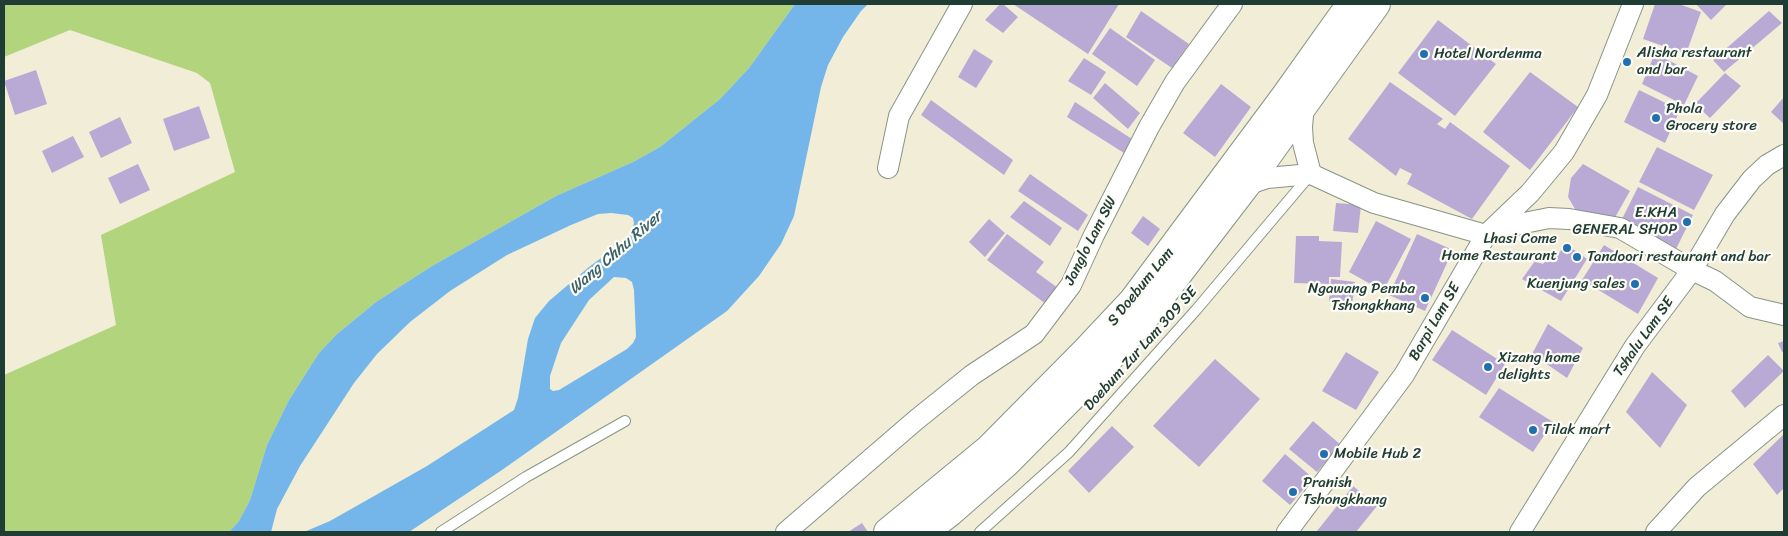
<!DOCTYPE html>
<style>
body{margin:0}
#map{position:relative;width:1788px;height:536px;overflow:hidden;background:#f2edd7;font-family:Sriracha,sans-serif}
canvas{display:block}
.frame{position:absolute;inset:0;border:5px solid #1f3d34;pointer-events:none}
</style>
<div id="map">
<canvas width="1788" height="536"></canvas>
<div class="frame"></div>
</div>
<script>
const g = document.querySelector('canvas').getContext('2d');
g.lineJoin = 'round';
function paint(path, color) {
  g.fillStyle = color;
  g.fill(path, 'evenodd');
}
function toPath(rows) {
  const path = new Path2D();
  for (const r of rows) {
    path.moveTo(r[0], r[1]);
    for (let i = 2; i < r.length; i += 2) path.lineTo(r[i], r[i + 1]);
  }
  return path;
}
function strokePath(path, color, width, dash) {
  g.strokeStyle = color;
  g.lineWidth = width;
  g.lineCap = dash ? 'butt' : 'round';
  g.setLineDash(dash || []);
  g.stroke(path);
}
function drawText(font, color, halo, rows, align = 'center') {
  g.font = font + ' Sriracha,sans-serif';
  g.lineWidth = 4.5;
  g.setLineDash([]);
  g.textBaseline = 'middle';
  g.strokeStyle = halo;
  g.fillStyle = color;
  for (const [text, x, y, turn = 0] of rows) {
    g.save();
    g.translate(x, y);
    g.rotate((+turn || 0) * Math.PI / 180);
    g.textAlign = isNaN(turn) ? turn : align;
    if (halo) g.strokeText(text, 0, 0);
    g.fillText(text, 0, 0);
    g.restore();
  }
}
const green = toPath([
 [4,4,795,4,749,68,720,99,660,147,633,162,556,196,432,266,376,302,337,334,319,353,289,400,267,445,250,500,239,521,229,532,4,532,4,375,116,325,101,235,235,172,210,83,197,73,70,30,4,57]
]);
const water = toPath([
 [795,4,868,4,861,11,843,37,828,65,821,87,794,216,781,244,759,276,727,311,502,470,409,532,304,532,330,521,427,466,514,410,518,398,528,339,535,318,549,301,589,267,628,238,632,231,634,223,633,218,628,215,611,213,598,214,571,225,507,255,450,291,410,322,377,354,354,383,300,466,277,509,271,532,229,532,239,521,250,500,267,445,289,400,319,353,337,334,376,302,432,266,556,196,633,162,660,147,720,99,749,68],
 [614,277,626,278,632,282,634,290,636,337,633,343,627,349,559,390,553,391,550,389,550,376,561,343,589,300]
]);
const building = toPath([
 [1000,4,1003,4,1018,17,1003,33,985,20],
 [1013,4,1119,4,1088,54],
 [1655,4,1679,4,1701,12,1686,54,1643,39],
 [1696,4,1727,4,1711,20],
 [1141,11,1189,44,1172,68,1126,37],
 [1769,11,1782,23,1724,72,1713,60],
 [1438,20,1496,64,1455,116,1398,73],
 [1110,28,1155,60,1137,86,1092,54],
 [974,49,993,61,976,88,958,77],
 [1655,53,1698,76,1684,105,1642,84],
 [1084,58,1106,72,1091,95,1068,81],
 [36,70,47,104,15,115,4,81],
 [1530,72,1578,107,1530,170,1483,132],
 [1725,73,1741,86,1710,118,1695,104],
 [1390,82,1443,119,1437,124,1445,129,1450,122,1510,166,1472,219,1407,184,1412,174,1400,168,1396,176,1348,139],
 [1105,83,1140,113,1128,129,1093,98],
 [1221,84,1251,107,1215,157,1183,133],
 [1639,90,1680,110,1665,143,1624,122],
 [1784,97,1784,124,1771,112],
 [931,100,1013,160,1004,175,921,115],
 [1075,102,1132,139,1124,153,1067,117],
 [199,106,210,138,174,151,163,119],
 [120,117,132,143,101,158,89,132],
 [73,136,84,157,52,173,42,151],
 [1657,147,1713,175,1694,210,1639,182],
 [138,164,150,190,120,204,108,178],
 [1583,164,1630,191,1613,221,1578,214,1568,197,1571,178],
 [1030,174,1088,215,1078,231,1018,191],
 [1638,187,1693,215,1675,251,1620,223],
 [1024,201,1062,228,1050,246,1010,217],
 [1336,203,1361,205,1358,233,1333,231],
 [1143,216,1160,229,1148,246,1131,233],
 [989,219,1005,233,985,257,969,242],
 [1376,221,1411,239,1383,291,1349,272],
 [1007,234,1044,262,1036,272,1058,288,1046,304,987,260],
 [1417,234,1453,250,1425,311,1389,295],
 [1296,236,1319,236,1319,241,1342,242,1340,277,1329,277,1329,284,1294,283],
 [1566,244,1587,259,1561,301,1522,279,1535,261,1543,264,1550,253,1556,257],
 [1604,245,1658,278,1638,314,1582,280],
 [1331,279,1355,282,1352,305,1329,302],
 [1548,324,1583,348,1567,378,1532,354],
 [1452,330,1505,364,1486,395,1432,360],
 [1784,341,1784,351,1782,352,1778,343],
 [1346,352,1379,372,1356,410,1322,391],
 [1768,355,1784,371,1745,408,1731,391],
 [1215,359,1260,399,1199,467,1153,426],
 [1652,372,1687,405,1660,448,1626,412],
 [1499,388,1553,422,1533,452,1479,417],
 [1313,421,1341,445,1317,472,1289,449],
 [1112,426,1134,447,1089,493,1068,471],
 [1784,434,1784,488,1777,495,1753,464],
 [1285,454,1313,478,1290,505,1262,481],
 [1353,486,1377,506,1356,532,1319,532,1317,531],
 [862,523,868,532,848,532]
]);
const lane = toPath([
 [441,532,526,477,625,421],
 [980,532,1069,452,1196,310,1310,175]
]);
const street = toPath([
 [1304,104,1302,127,1303,143,1311,174],
 [888,168,899,116,962,4],
 [1246,185,1267,178,1311,174,1374,203,1486,235,1519,224,1549,218,1569,219,1620,228,1692,270,1715,281,1750,307,1784,315],
 [786,532,916,420,972,375,1034,334,1071,285,1094,235,1149,127,1175,82,1232,4],
 [1287,532,1404,375,1486,235,1530,193,1564,152,1597,95,1633,4],
 [1520,532,1635,346,1692,270,1725,214,1752,179,1767,165,1784,155],
 [1656,532,1697,487,1784,415]
]);
const highway = toPath([
 [888,532,989,449,1086,351,1133,301,1284,98,1351,4],
 [924,532,950,512,1006,463,1104,364,1147,314,1246,185,1376,4]
]);
const markers = [
 [1424,54,5,"#1f6fb2"],
 [1627,62,5,"#1f6fb2"],
 [1656,118,5,"#1f6fb2"],
 [1687,222,5,"#1f6fb2"],
 [1567,248,5,"#1f6fb2"],
 [1577,257,5,"#1f6fb2"],
 [1635,284,5,"#1f6fb2"],
 [1425,298,5,"#1f6fb2"],
 [1488,367,5,"#1f6fb2"],
 [1533,430,5,"#1f6fb2"],
 [1324,454,5,"#1f6fb2"],
 [1293,492,5,"#1f6fb2"]
];
const poiNames = [
 ["Alisha restaurant",1637,53],
 ["and bar",1637,70],
 ["Hotel Nordenma",1434,54],
 ["Phola",1666,109],
 ["Grocery store",1666,126],
 ["E.KHA",1677,213,"right"],
 ["GENERAL SHOP",1677,230,"right"],
 ["Lhasi Come",1557,239,"right"],
 ["Home Restaurant",1557,256,"right"],
 ["Tandoori restaurant and bar",1587,257],
 ["Kuenjung sales",1625,284,"right"],
 ["Ngawang Pemba",1415,289,"right"],
 ["Tshongkhang",1415,306,"right"],
 ["Xizang home",1498,358],
 ["delights",1498,375],
 ["Tilak mart",1543,430],
 ["Mobile Hub 2",1334,454],
 ["Pranish",1303,483],
 ["Tshongkhang",1303,500]
];
const streetNames = [
 ["Janglo Lam SW",1091,241,-63],
 ["S Doebum Lam",1141,287,-51],
 ["Barpi Lam SE",1435,322,-60],
 ["Tshalu Lam SE",1644,337,-55],
 ["Doebum Zur Lam 309 SE",1141,349,-48]
];
const waterNames = [
 ["Wang Chhu River",616,253,-41]
];
paint(green, '#b1d47d');
paint(water, '#74b6e9');
paint(building, '#b9aad5');
strokePath(lane, '#889586', 12);
strokePath(street, '#889586', 22);
strokePath(highway, '#889586', 30);
strokePath(lane, '#fff', 10);
strokePath(street, '#fff', 20);
strokePath(highway, '#fff', 28);
for (const [x, y, r, color] of markers) {
  const dot = new Path2D();
  dot.arc(x, y, r, 0, 2 * Math.PI);
  g.fillStyle = color;
  g.fill(dot);
  strokePath(dot, '#fdfcf7', 2);
}
drawText('15px', '#1f3d34', '#fdfcf7', poiNames, 'left');
drawText('15px', '#1f3d34', '#fdfcf7', streetNames);
drawText('italic 16px', '#39616a', '#fdfcf7', waterNames);
</script>
